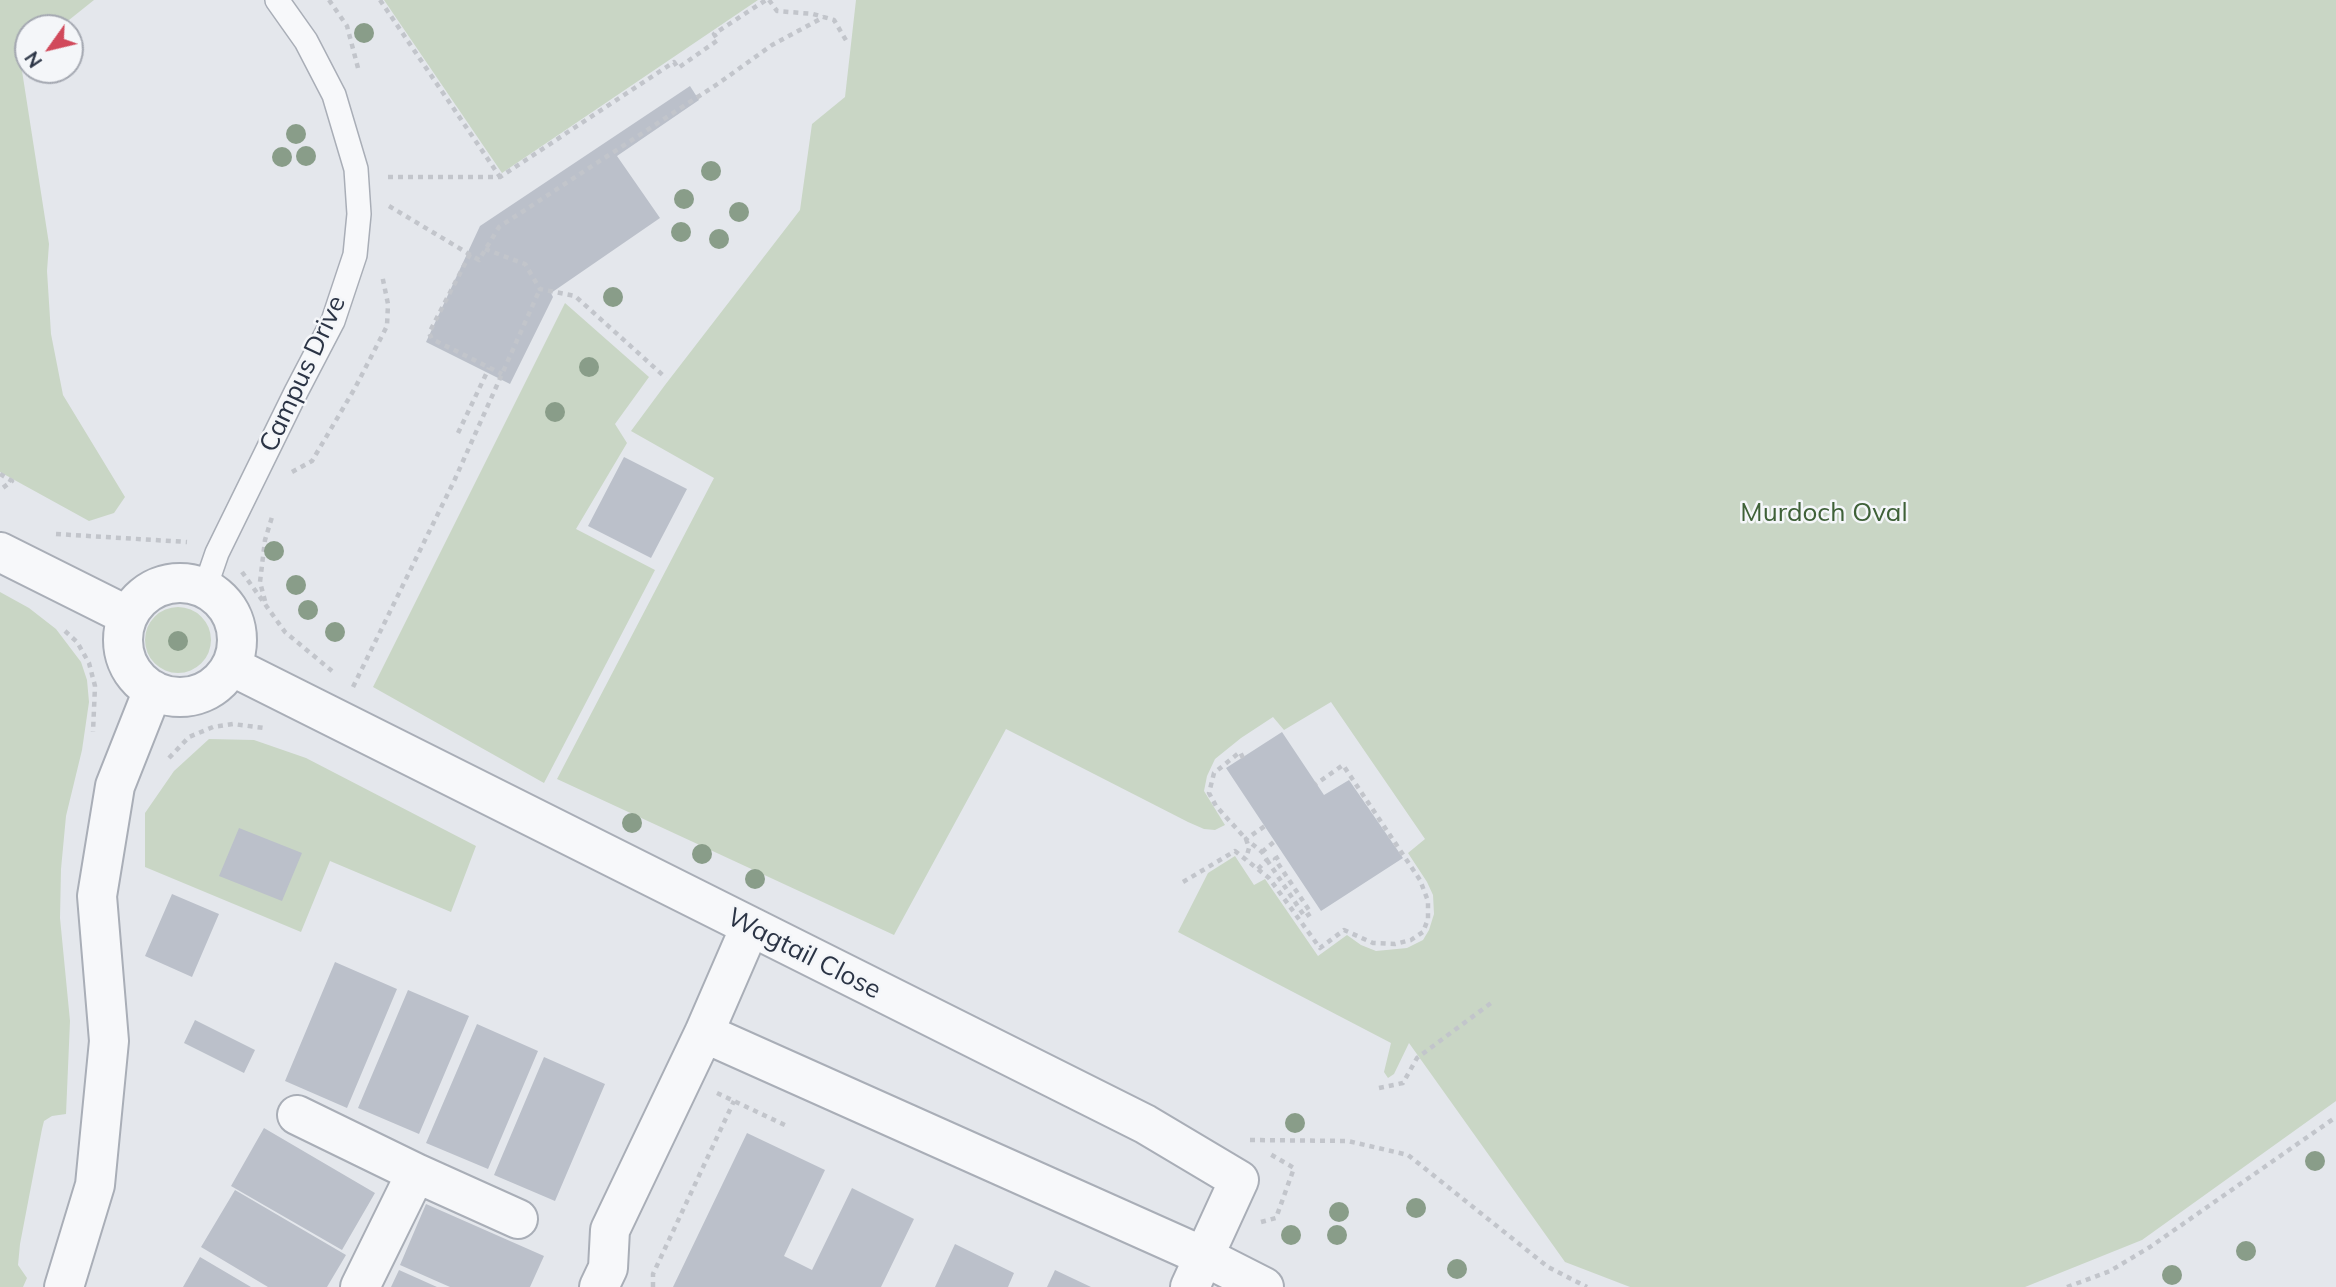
<!DOCTYPE html>
<html>
<head>
<meta charset="utf-8">
<style>
	body { margin:0 }
	#map { position:relative; width:2336px; height:1287px; overflow:hidden; background:#e4e7ec; font-family:Mulish,sans-serif }
	canvas { display:block }
	.north { position:absolute; left:14px; top:14px; width:70px; height:70px; box-sizing:border-box; background:#f4f6f9; border:2px solid #a4a8b1; border-radius:50%; rotate:236deg; font-size:19px; font-weight:700; line-height:28px; text-align:center; color:#2b3445 }
	.north::after { content:''; display:block; margin:auto; width:24px; height:32px; background:#d1495b; clip-path:polygon(50% 0,100% 100%,50% 72%,0 100%) }
</style>
</head>
<body>
<div id="map">
<canvas width="2336" height="1287"></canvas>
<div class="north">N</div>
</div>
<script>
const ctx = document.querySelector('canvas').getContext('2d');
ctx.lineJoin = 'round';
function fillPath(path, color) { ctx.fillStyle = color; ctx.fill(path, 'evenodd'); }
const shape = rows => new Path2D(rows.map(r => 'M' + r).join(''));
function stroke(path, color, width, dash) { ctx.strokeStyle = color; ctx.lineWidth = width; ctx.lineCap = dash ? 'butt' : 'round'; ctx.setLineDash(dash || []); ctx.stroke(path); }
function label(font, color, halo, rows, align = 'center') {
  ctx.font = font + ' Mulish,sans-serif'; ctx.lineWidth = 5; ctx.setLineDash([]); ctx.textBaseline = 'middle'; ctx.strokeStyle = halo; ctx.fillStyle = color; for (const [text, x, y, turn = 0] of rows) {
    ctx.save(); ctx.translate(x, y); ctx.rotate((+turn || 0) * Math.PI / 180); ctx.textAlign = isNaN(turn) ? turn : align; if (halo) ctx.strokeText(text, 0, 0); ctx.fillText(text, 0, 0); ctx.restore();
  }
}
fillPath(shape([
	[0,0,94,0,59,28,28,28,28,52,20,58,49,244,47,271,51,334,63,395,125,497,114,513,89,521,0,472],
	[384,0,758,0,502,173],
	[856,0,2336,0,2336,1101,2142,1240,2025,1287,1630,1287,1565,1262,1409,1043,1394,1074,1388,1078,1384,1072,1391,1043,1178,932,1208,873,1235,856,1254,885,1265,879,1318,956,1347,935,1361,945,1376,951,1407,948,1423,940,1429,930,1434,914,1433,895,1427,882,1408,853,1425,839,1331,702,1284,730,1273,717,1241,738,1215,759,1207,776,1204,791,1225,825,1215,830,1204,829,1188,822,1006,729,894,935,557,779,714,478,631,431,665,385,800,210,812,124,845,97],
	[565,303,649,377,615,424,627,443,576,529,655,570,544,783,373,687],
	[0,592,29,608,56,629,81,662,87,680,89,702,82,750,66,816,61,869,60,918,70,1021,66,1114,52,1116,44,1121,42,1129,20,1244,18,1265,27,1278,23,1287,0,1287],
	'145 640a33 33 0 1 1 66 0a33 33 0 1 1-66 0Z',
	[209,739,254,740,306,758,476,846,451,912,330,861,301,932,145,867,145,813,174,771]
]), '#c9d6c5');
fillPath(shape([
	[690,86,699,100,617,156,660,218,551,293,553,297,510,384,426,342,480,226],
	[624,457,687,489,651,558,588,526],
	[1282,732,1324,795,1349,780,1403,858,1321,911,1226,768],
	[239,828,302,853,282,901,219,876],
	[172,894,219,914,192,977,145,956],
	[335,962,397,989,347,1108,285,1081],
	[408,990,469,1016,419,1134,358,1108],
	[195,1020,255,1050,244,1073,184,1043],
	[477,1024,538,1051,488,1169,426,1143],
	[544,1057,605,1084,555,1201,494,1175],
	[264,1128,375,1193,342,1250,231,1186],
	[747,1133,825,1170,784,1256,812,1270,852,1188,914,1219,881,1287,673,1287],
	[235,1190,346,1255,327,1287,268,1287,201,1247],
	[426,1204,544,1256,530,1287,450,1287,400,1265],
	[955,1244,1014,1273,1008,1287,935,1287],
	[200,1257,251,1287,183,1287],
	[399,1270,437,1287,391,1287],
	[1055,1270,1091,1287,1047,1287]
]), '#bbc0ca');
const lane = shape([
	[205,588,217,553,296,392,333,321,355,255,359,214,356,169,334,95,306,41,277,0]
]);
const street = shape([
	[0,552,128,616],
	'123 640a57 57 0 1 1 114 0a57 57 0 1 1-114 0Z',
	[231,666,1145,1124,1239,1180,1190,1287],
	[704,1033,1205,1257,1264,1287],
	[297,1115,416,1173,360,1287],
	[416,1173,518,1219],
	[64,1287,95,1185,109,1041,97,896,115,786,153,690],
	[599,1287,608,1268,610,1230,704,1033,750,927]
]);
stroke(lane, '#a9aeb7', 26);
stroke(street, '#a9aeb7', 42);
stroke(shape([
	[329,0,347,26,358,68],
	[380,0,500,177],
	[769,0,777,11,813,14,834,20,847,42],
	[388,177,500,177,674,62,678,68,718,40,714,34,766,0],
	[389,206,479,260,499,227,719,83,772,45,824,17],
	[485,249,525,264,540,289,575,296,666,378],
	[470,254,429,333,432,339,502,374],
	[458,433,489,368],
	[292,472,312,461,355,388,387,326,388,304,382,275],
	[0,474,12,481,0,490],
	[56,534,187,542],
	[242,572,285,632,332,671],
	[265,601,260,582,265,540,272,517],
	[65,631,77,642,89,663,95,686,93,732],
	[353,687,455,479,540,289],
	[169,758,189,737,213,727,233,724,264,728],
	[1243,758,1240,752,1214,773,1209,793,1216,806,1246,839,1249,848,1246,859],
	[1262,852,1275,841],
	[1267,860,1305,917,1311,913,1275,859,1283,854],
	[1258,869,1267,860,1262,852,1246,839,1265,826],
	[1183,882,1235,851,1269,878,1320,948,1344,930,1373,943,1395,944,1411,940,1423,932,1428,919,1428,901,1420,880,1343,765,1316,784],
	[1379,1088,1403,1083,1417,1058,1491,1003],
	[717,1093,789,1127],
	[1250,1140,1348,1141,1408,1155,1548,1267,1587,1287],
	[1261,1222,1276,1218,1294,1168,1270,1154],
	[653,1287,653,1274,734,1101],
	[2067,1287,2110,1271,2150,1247,2336,1117]
]), '#c2c5cb', 4.5, [5, 5]);
stroke(lane, '#f7f8fa', 23);
stroke(street, '#f7f8fa', 38);
ctx.fillStyle = '#899d89';
for (const [x, y] of [
	[364,33],
	[296,134],
	[306,156],
	[282,157],
	[711,171],
	[684,199],
	[739,212],
	[681,232],
	[719,239],
	[613,297],
	[589,367],
	[555,412],
	[274,551],
	[296,585],
	[308,610],
	[335,632],
	[178,641],
	[632,823],
	[702,854],
	[755,879],
	[1295,1123],
	[2315,1161],
	[1416,1208],
	[1339,1212],
	[1291,1235],
	[1337,1235],
	[2246,1251],
	[1457,1269],
	[2172,1275]
]) { ctx.beginPath(); ctx.arc(x, y, 10, 0, 2 * Math.PI); ctx.fill(); }
label('26px', '#2b3445', '#f4f6f9', [
	["Campus Drive",303,374,-65],
	["Wagtail Close",804,954,27]
]);
label('26px', '#3f6138', '#f4f6f9', [
	["Murdoch Oval",1824,513]
]);
</script>
</body>
</html>
